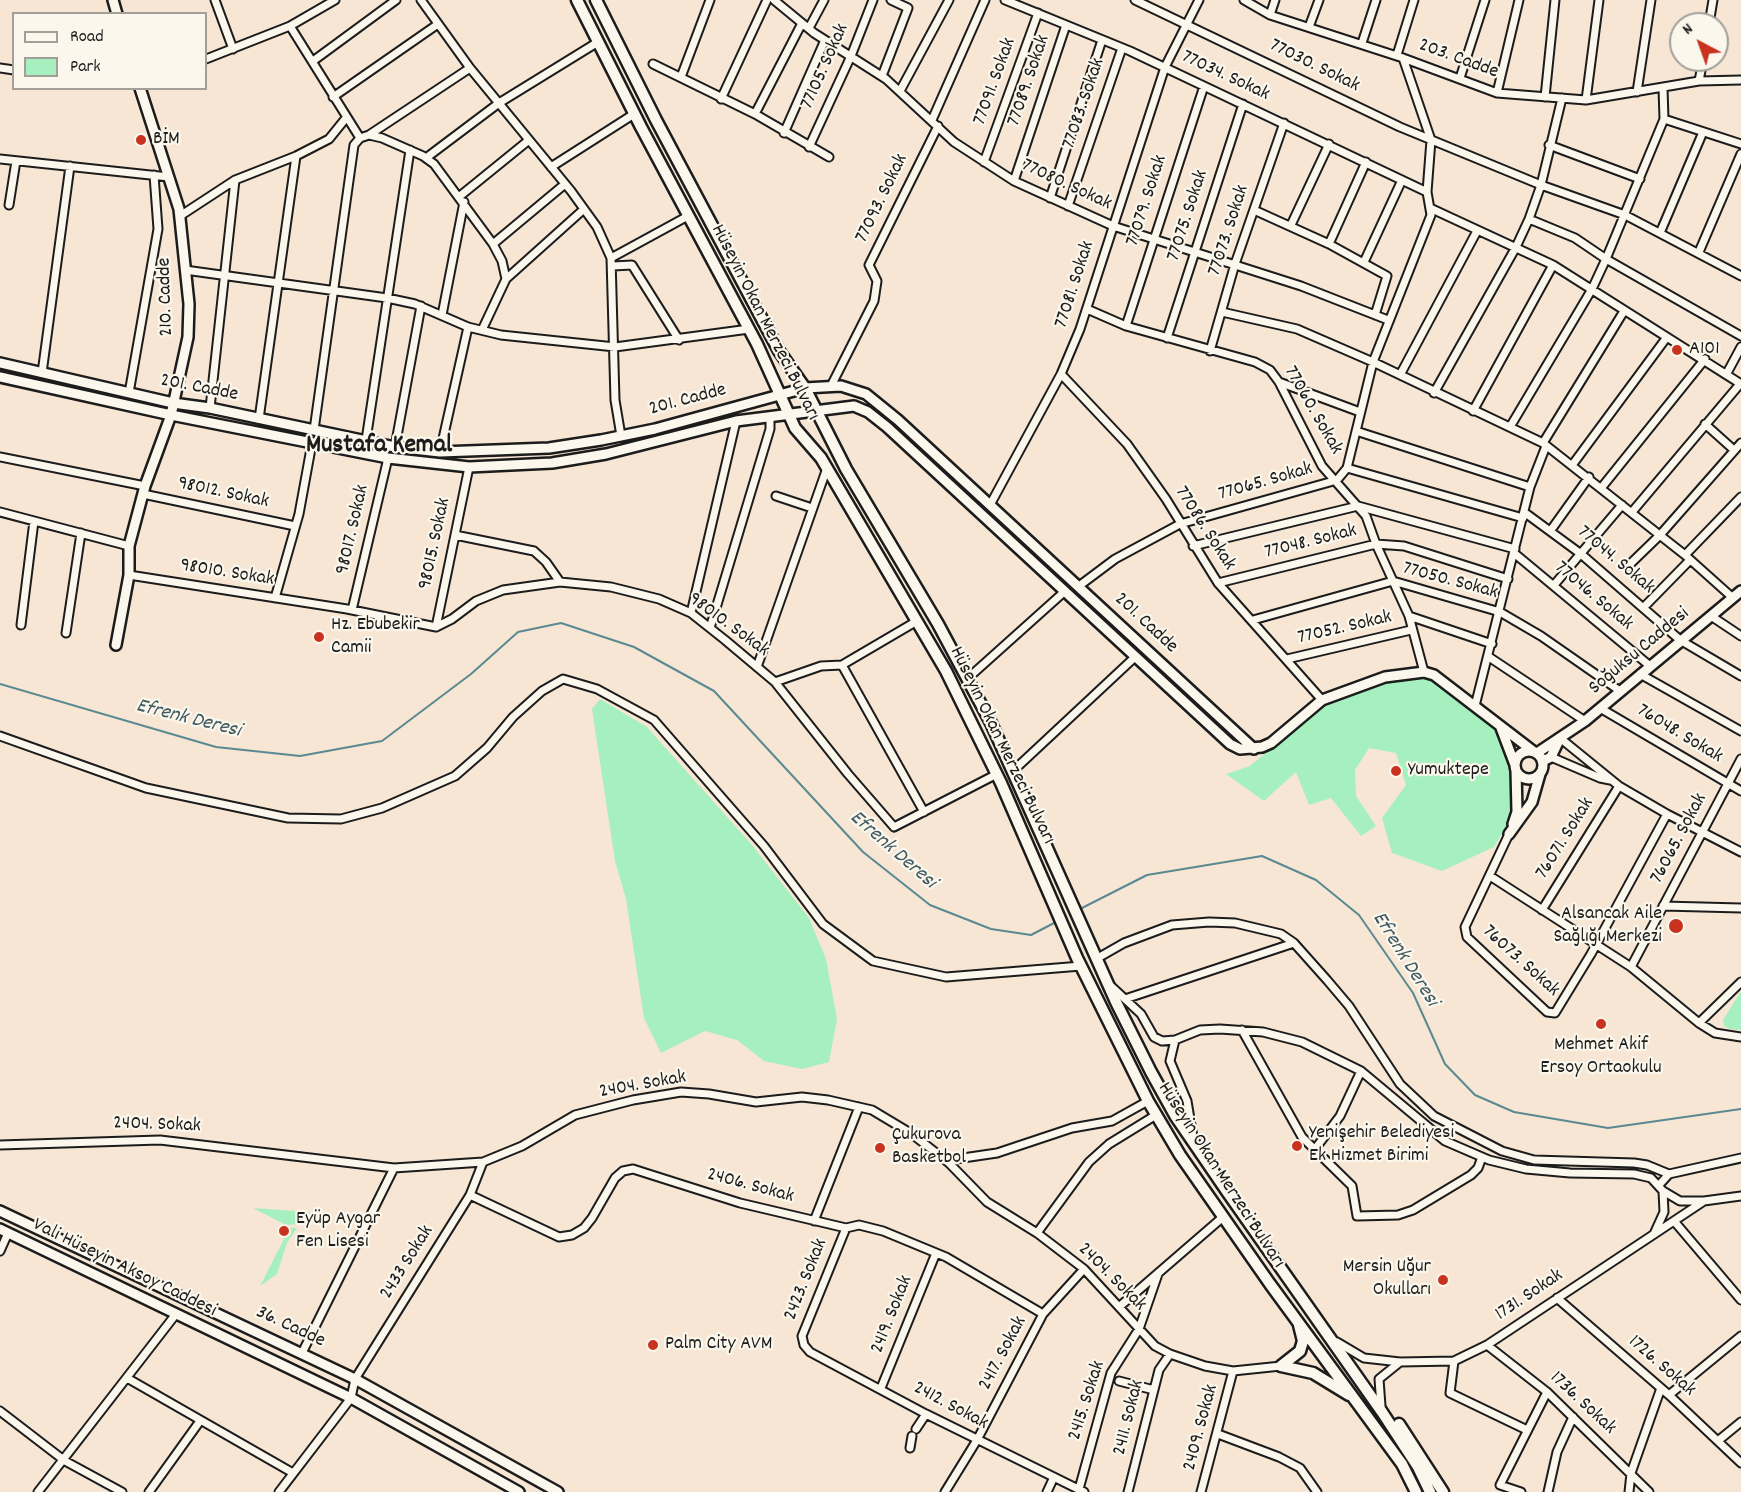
<!DOCTYPE html>
<html>
<head>
<meta charset="utf-8">
<style>
	body { margin:0 }
	#map { position:relative; width:1741px; height:1492px; overflow:hidden; background:#f6e6d3; font-family:Dekko,sans-serif }
	canvas { display:block }
	.legend { position:absolute; left:12px; top:12px; width:195px; height:78px; box-sizing:border-box; background:#fbf7ec; border:2px solid #a29f99; margin:0; padding:8px 10px; list-style:none; font-size:18px; color:#1c1c1c }
	.legend li { display:flex; align-items:center; gap:12px; height:30px }
	.legend b { width:30px; border:2px solid #a29f99 }
	.north { position:absolute; left:1669px; top:12px; width:60px; height:60px; box-sizing:border-box; background:#fbf7ec; border:2px solid #a29f99; border-radius:50%; rotate:319deg; font-size:16px; font-weight:700; line-height:24px; text-align:center; color:#1c1c1c }
	.north::after { content:''; display:block; margin:auto; width:21px; height:27px; background:#c8321e; clip-path:polygon(50% 0,100% 100%,50% 72%,0 100%) }
</style>
</head>
<body>
<div id="map">
<canvas width="1741" height="1492"></canvas>
<ul class="legend">
<li><b style="height:8px;background:#fbf7ec"></b>Road</li>
<li><b style="height:16px;background:#a6f0bf"></b>Park</li>
</ul>
<div class="north">N</div>
</div>
<script>
const ctx = document.querySelector('canvas').getContext('2d');
ctx.lineJoin = 'round';
function fillPath(path, color) { ctx.fillStyle = color; ctx.fill(path, 'evenodd'); }
const shape = rows => new Path2D(rows.map(r => 'M' + r).join(''));
function stroke(path, color, width, dash) { ctx.strokeStyle = color; ctx.lineWidth = width; ctx.lineCap = dash ? 'butt' : 'round'; ctx.setLineDash(dash || []); ctx.stroke(path); }
function label(font, color, halo, rows, align = 'center') {
  ctx.font = font + ' Dekko,sans-serif'; ctx.lineWidth = 4.5; ctx.setLineDash([]); ctx.textBaseline = 'middle'; ctx.strokeStyle = halo; ctx.fillStyle = color; for (const [text, x, y, turn = 0] of rows) {
    ctx.save(); ctx.translate(x, y); ctx.rotate((+turn || 0) * Math.PI / 180); ctx.textAlign = isNaN(turn) ? turn : align; if (halo) ctx.strokeText(text, 0, 0); ctx.fillText(text, 0, 0); ctx.restore();
  }
}
fillPath(shape([
	[1421,676,1435,681,1493,725,1500,735,1514,774,1512,816,1494,847,1442,871,1392,853,1382,818,1406,785,1396,753,1369,748,1355,770,1356,796,1376,826,1361,836,1331,798,1309,805,1296,772,1264,801,1226,774,1250,766,1320,707,1387,679],
	[600,699,647,727,752,845,809,918,826,959,837,1019,829,1062,802,1069,764,1061,737,1040,705,1031,661,1053,644,1018,626,899,615,861,592,709],
	[1741,991,1741,1030,1730,1029,1724,1026,1723,1020],
	[253,1208,309,1212,312,1215,300,1224,286,1225],
	[280,1227,297,1228,287,1243,277,1274,260,1286,284,1239,277,1232]
]), '#a6f0bf');
stroke(shape([
	[0,684,216,747,300,756,382,741,471,674,518,632,561,623,634,647,714,691,863,852,930,905,991,929,1031,935,1056,922],
	[1080,909,1147,875,1262,856,1316,880,1359,915,1413,993,1445,1064,1475,1095,1514,1112,1608,1128,1741,1109]
]), '#5a8992', 2);
const street = shape([
	[215,0,233,49],
	[421,0,470,68,571,191,597,227,611,258,615,400,621,436],
	[774,0,814,33,886,79,954,142,1014,181,1113,226,1301,286,1388,320],
	[1005,0,1130,51,1427,192],
	[1135,0,1400,127,1541,185,1625,215,1741,276],
	[1244,0,1270,15,1403,58,1497,93,1586,100,1699,81,1741,80],
	[1270,15,1275,0],
	[1709,24,1713,0],
	[290,26,360,138],
	[1309,27,1319,0],
	[809,28,824,0],
	[1362,43,1376,0],
	[1397,55,1414,0],
	[206,59,290,26,335,0],
	[313,61,396,0],
	[653,64,755,114,829,157],
	[0,68,14,70],
	[882,76,908,8,891,0],
	[681,77,710,0],
	[1460,78,1485,0],
	[1699,81,1703,60],
	[900,91,949,0],
	[1637,92,1651,0],
	[1497,93,1519,0],
	[333,97,438,24],
	[1545,97,1555,0],
	[721,99,767,0],
	[1586,100,1599,0],
	[755,114,802,23],
	[1664,119,1741,144],
	[932,120,985,0],
	[784,133,825,40],
	[369,135,382,138,423,156,434,164,493,244,502,261,506,279],
	[1549,145,1640,179],
	[809,147,851,56,873,0],
	[426,158,499,103,598,42],
	[0,159,169,177],
	[984,162,1038,13],
	[551,167,634,114],
	[1014,181,1066,25],
	[460,196,529,140],
	[1050,198,1102,40],
	[9,205,16,161],
	[1068,206,1122,48],
	[1430,208,1553,265,1741,384],
	[1254,210,1329,244,1387,276,1375,315],
	[180,216,235,180,296,156,329,139,346,118],
	[1529,219,1575,238,1606,259,1741,336],
	[1291,225,1329,144],
	[1660,233,1703,132],
	[493,244,565,184],
	[1329,244,1366,162],
	[1699,252,1741,154],
	[611,258,688,216],
	[1364,262,1402,180],
	[613,266,632,265,679,340],
	[185,270,387,298,415,304,468,327,501,335,615,347,749,329],
	[1087,309,1126,326,1255,362,1270,370,1279,382,1322,466,1366,516,1376,544,1409,616,1424,672],
	[1222,312,1297,329,1373,362,1543,443,1685,555,1733,598],
	[442,315,464,202],
	[1126,326,1204,86],
	[482,330,506,279,584,209],
	[1167,338,1243,104],
	[1210,351,1235,264,1284,123],
	[42,373,70,166],
	[1727,373,1741,347],
	[1061,374,1127,444,1166,499,1218,583,1322,700],
	[1400,375,1477,231],
	[1279,382,1360,412],
	[831,386,874,301,877,281,869,265,938,126],
	[129,393,158,229,154,175],
	[1434,393,1516,247,1529,219,1541,185,1562,98],
	[210,408,235,180],
	[1473,411,1553,265],
	[259,419,296,156],
	[1705,424,1734,450],
	[1510,427,1592,289,1606,259,1664,119,1663,88],
	[314,430,354,145,360,138,369,135,470,68],
	[1356,431,1530,487],
	[366,440,410,150],
	[1543,443,1624,311],
	[395,447,421,306],
	[440,452,468,327],
	[0,457,145,486],
	[1573,464,1667,337],
	[1347,468,1523,518],
	[1602,487,1705,359],
	[143,494,295,526],
	[776,496,812,508],
	[990,505,1061,374,1080,329,1165,67,1199,0],
	[0,512,129,546],
	[1524,512,1581,554,1680,640,1741,676],
	[1632,512,1740,384],
	[1551,530,1589,477],
	[455,535,534,551,546,562,560,582],
	[1193,546,1358,506,1515,549],
	[1514,553,1650,666],
	[1685,555,1741,497],
	[1627,567,1660,535,1741,443],
	[129,575,347,609,436,627,452,619,476,601,503,590,560,582,611,587,659,599,691,613,725,640,775,682,848,774,894,827,997,774],
	[1218,583,1376,544,1404,546,1508,579],
	[1554,585,1622,505],
	[1079,586,1115,559,1180,524,1337,480,1347,468,1373,362,1431,215,1427,192,1431,140,1403,58],
	[275,598,299,514,312,443],
	[1644,607,1690,560],
	[352,610,388,458],
	[691,613,736,421],
	[1409,616,1492,644],
	[1711,616,1741,636],
	[1253,620,1393,581,1500,612,1541,636,1620,691],
	[21,625,34,521],
	[436,627,469,467],
	[710,628,770,429,770,418],
	[66,633,81,533],
	[1489,657,1585,721],
	[1287,659,1411,630],
	[842,665,924,812],
	[757,667,827,468],
	[1640,674,1741,731],
	[967,679,1064,592],
	[775,682,821,666,842,665,917,621],
	[1475,706,1530,487,1546,446],
	[1600,708,1741,791],
	[0,736,146,788,288,818,341,819,382,808,455,776,487,748,513,717,542,691,563,679,597,689,654,720,764,846,823,924,873,961,946,977,1081,966],
	[1560,738,1619,786,1667,814,1741,852],
	[1551,757,1600,778,1610,780],
	[1014,770,1135,657],
	[1509,834,1465,927,1467,937,1547,1012,1555,1013,1591,954,1667,814],
	[1490,876,1631,967,1699,1023,1715,1033,1741,1037],
	[1663,906,1741,908],
	[1542,910,1619,786],
	[1096,959,1124,943,1172,925,1209,922,1235,923,1281,934,1294,943,1327,980,1349,1006,1400,1084,1434,1116,1502,1151,1534,1160,1634,1163,1647,1165,1669,1174],
	[1631,967,1741,759],
	[1112,987,1141,1014,1154,1037,1162,1041,1175,1040,1200,1030,1220,1029,1263,1032,1302,1042,1361,1071,1445,1141,1489,1160,1526,1169,1570,1173,1634,1174,1651,1178,1663,1191,1680,1201,1704,1201],
	[1125,999,1294,943],
	[1699,1023,1741,982],
	[1242,1030,1302,1137,1352,1186,1357,1216,1398,1215,1413,1210,1471,1175,1478,1168,1482,1157],
	[1175,1040,1170,1061,1187,1101,1193,1137],
	[0,1145,160,1140,394,1168,483,1162,522,1146,575,1115,633,1100,681,1092,709,1094,756,1102,802,1097,828,1100,872,1110,912,1134,949,1163,987,1202,1037,1233,1084,1269,1155,1346,1170,1354,1205,1366,1233,1371,1281,1366],
	[1315,1149,1340,1116,1361,1071],
	[949,1163,956,1159,997,1153,1072,1128,1112,1121,1148,1101],
	[1659,1185,1669,1174,1741,1158],
	[470,1195,559,1237,572,1235,584,1228,592,1218,615,1178,623,1171,633,1169,740,1203,846,1228,859,1225,883,1231,946,1257,1043,1314],
	[814,1221,859,1107],
	[1674,1221,1741,1300],
	[846,1228,802,1336,804,1345,810,1352,926,1414,1084,1492],
	[1037,1233,1089,1162,1109,1144,1156,1115],
	[1654,1234,1664,1212,1663,1191],
	[0,1251,8,1233],
	[1557,1298,1669,1395,1741,1463],
	[1119,1307,1223,1217],
	[1337,1342,1364,1358,1400,1362,1454,1361,1487,1345,1704,1201,1741,1196],
	[1487,1345,1547,1392,1649,1492],
	[302,1353,394,1168],
	[1454,1361,1450,1393,1527,1430],
	[127,1378,293,1473],
	[1119,1381,1154,1390],
	[881,1388,936,1253],
	[1669,1395,1741,1336],
	[1381,1406,1379,1379,1400,1362],
	[0,1411,65,1461,122,1492],
	[916,1429,926,1414],
	[1218,1434,1279,1457,1300,1468,1317,1492],
	[1719,1440,1741,1422],
	[910,1448,912,1436],
	[1079,1489,1111,1373,1139,1329,1158,1274],
	[38,1492,176,1314],
	[149,1492,200,1421],
	[279,1492,351,1398,355,1379,470,1195,483,1162],
	[945,1492,977,1440,1043,1314,1084,1269],
	[1047,1492,1054,1477],
	[1128,1492,1159,1370,1170,1354],
	[1201,1492,1233,1371],
	[1521,1492,1500,1485,1547,1392],
	[1548,1492,1557,1452,1573,1417],
	[1629,1492,1631,1473,1661,1388]
]);
const secondary = shape([
	[113,0,117,14],
	[0,363,173,403,210,408,395,447,440,452,549,448,601,440,655,429,805,388,841,386,866,394,898,420,1254,749],
	[0,377,171,415,388,458,469,467,552,463,606,454,736,421,854,406,868,412,887,427,1230,744,1240,749,1262,747,1271,743,1322,700,1385,677,1424,672,1434,675,1533,751],
	[116,645,129,575,129,546,145,486,171,415,188,337,189,304,179,209,140,88],
	[1501,728,1515,765],
	'1515 765a14 14 0 1 1 28 0a14 14 0 1 1-28 0Z',
	[1537,753,1585,721,1741,591],
	[1543,761,1551,757,1559,740],
	[1513,824,1517,812,1516,770],
	[1509,834,1532,802,1540,774],
	[0,1211,355,1379,558,1492],
	[0,1229,351,1398,519,1492]
]);
const primary = shape([
	[577,0,641,127,757,344,795,428,821,458,946,671,1001,783,1077,958,1148,1101,1180,1155,1270,1284,1402,1464,1416,1492],
	[596,0,656,120,779,351,805,388,846,469,938,624,991,723,1116,1002,1151,1072,1176,1117,1228,1193,1382,1412,1418,1467,1430,1492],
	[1281,1366,1313,1373,1349,1395],
	[1281,1366,1300,1351,1303,1341,1299,1325],
	[1399,1424,1443,1492]
]);
stroke(street, '#1c1c1c', 11);
stroke(secondary, '#1c1c1c', 14);
stroke(primary, '#1c1c1c', 15);
stroke(street, '#fbf7ec', 7);
stroke(secondary, '#fbf7ec', 9);
stroke(primary, '#fbf7ec', 10);
for (const [x, y, r, color] of [
	[141,140,6,"#c8321e"],
	[1677,350,6,"#c8321e"],
	[319,637,6,"#c8321e"],
	[1396,771,6,"#c8321e"],
	[1676,926,8,"#c8321e"],
	[1601,1024,6,"#c8321e"],
	[1297,1146,6,"#c8321e"],
	[880,1148,6,"#c8321e"],
	[284,1231,6,"#c8321e"],
	[1443,1280,6,"#c8321e"],
	[653,1345,6,"#c8321e"]
]) { const dot = new Path2D(); dot.arc(x, y, r, 0, 2 * Math.PI); ctx.fillStyle = color; ctx.fill(dot); stroke(dot, '#fbf7ec', 2); }
label('20px', '#1c1c1c', '#fbf7ec', [
	["203. Cadde",1458,60,20],
	["77105. Sokak",826,67,-66],
	["77030. Sokak",1314,67,26],
	["77034. Sokak",1225,77,25],
	["77089. Sokak",1030,81,-71],
	["77091. Sokak",996,82,-70],
	["77083. Sokak",1085,104,-71],
	["77080. Sokak",1066,186,25],
	["77093. Sokak",883,199,-64],
	["77079. Sokak",1148,201,-72],
	["77075. Sokak",1189,216,-72],
	["77073. Sokak",1230,231,-72],
	["77081. Sokak",1076,285,-72],
	["210. Cadde",167,297,-92],
	["Hüseyin Okan Merzeci Bulvarı",764,323,63],
	["201. Cadde",199,389,11],
	["201. Cadde",688,401,-15],
	["77060. Sokak",1312,411,60],
	["77065. Sokak",1266,483,-16],
	["98012. Sokak",223,494,12],
	["77086. Sokak",1204,529,57],
	["98017. Sokak",354,530,-77],
	["77048. Sokak",1311,543,-14],
	["98015. Sokak",436,544,-78],
	["77044. Sokak",1615,561,40],
	["98010. Sokak",227,574,9],
	["77050. Sokak",1450,582,15],
	["77046. Sokak",1593,597,40],
	["201. Cadde",1145,624,43],
	["98010. Sokak",728,626,36],
	["77052. Sokak",1345,629,-13],
	["Soğuksu Caddesi",1640,652,-40],
	["76048. Sokak",1679,735,31],
	["Hüseyin Okan Merzeci Bulvarı",1001,746,64],
	["76071. Sokak",1566,839,-58],
	["76065. Sokak",1680,839,-62],
	["76073. Sokak",1520,962,42],
	["2404. Sokak",643,1086,-10],
	["2404. Sokak",157,1126,2],
	["Hüseyin Okan Merzeci Bulvarı",1220,1176,57],
	["2406. Sokak",750,1187,15],
	["2433 Sokak",408,1263,-58],
	["Vali Hüseyin Aksoy Caddesi",124,1269,26],
	["2404. Sokak",1111,1278,45],
	["2423. Sokak",807,1280,-68],
	["1731. Sokak",1530,1296,-34],
	["2419. Sokak",893,1315,-68],
	["36. Cadde",290,1328,25],
	["2417. Sokak",1004,1354,-62],
	["1726. Sokak",1661,1367,41],
	["2415. Sokak",1088,1401,-72],
	["1736. Sokak",1582,1404,43],
	["2412. Sokak",950,1407,28],
	["2411. Sokak",1130,1418,-76],
	["2409. Sokak",1202,1428,-75]
]);
label('20px', '#1c1c1c', '#fbf7ec', [
	["BİM",153,140],
	["A101",1689,350],
	["Hz. Ebubekir",331,626],
	["Camii",331,649],
	["Yumuktepe",1408,771],
	["Alsancak Aile",1662,915,"right"],
	["Sağlığı Merkezi",1662,938,"right"],
	["Mehmet Akif",1601,1046,"center"],
	["Ersoy Ortaokulu",1601,1069,"center"],
	["Yenişehir Belediyesi",1309,1134],
	["Ek Hizmet Birimi",1309,1157],
	["Çukurova",892,1136],
	["Basketbol",892,1159],
	["Eyüp Aygar",296,1220],
	["Fen Lisesi",296,1243],
	["Mersin Uğur",1431,1268,"right"],
	["Okulları",1431,1291,"right"],
	["Palm City AVM",665,1345]
], 'left');
label('italic 21px', '#405b61', '#fbf7ec', [
	["Efrenk Deresi",188,720,14],
	["Efrenk Deresi",892,851,41],
	["Efrenk Deresi",1404,960,58]
]);
label('bold 26px', '#1c1c1c', '#fbf7ec', [
	["Mustafa Kemal",379,447]
]);
</script>
</body>
</html>
